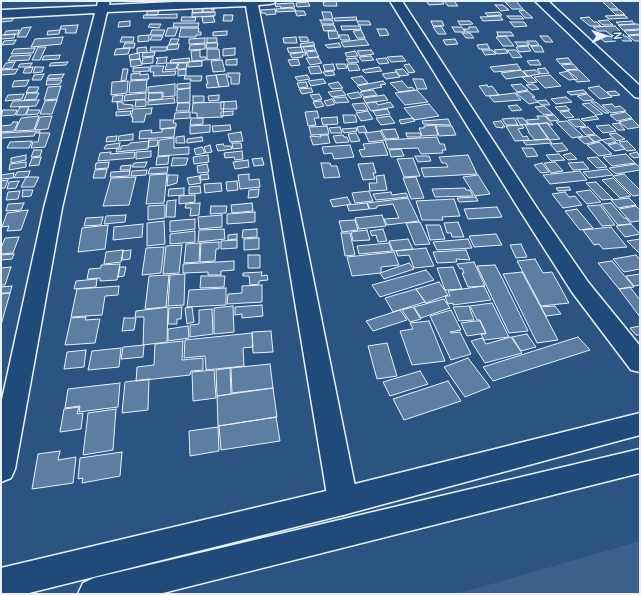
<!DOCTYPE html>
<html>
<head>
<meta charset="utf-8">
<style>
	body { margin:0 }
	#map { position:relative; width:641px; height:595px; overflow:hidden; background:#2b5482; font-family:Pangolin,sans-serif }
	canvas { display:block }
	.frame { position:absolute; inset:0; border:2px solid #e8f1f8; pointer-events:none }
	.north { position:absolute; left:585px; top:16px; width:40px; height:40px; -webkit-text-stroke:3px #1f4a7a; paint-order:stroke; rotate:88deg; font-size:11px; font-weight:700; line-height:16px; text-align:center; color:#e8f1f8 }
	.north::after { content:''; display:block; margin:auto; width:14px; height:18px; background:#e8f1f8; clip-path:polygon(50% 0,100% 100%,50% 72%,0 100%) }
</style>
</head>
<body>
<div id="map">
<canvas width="641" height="595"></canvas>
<div class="frame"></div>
<div class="north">N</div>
</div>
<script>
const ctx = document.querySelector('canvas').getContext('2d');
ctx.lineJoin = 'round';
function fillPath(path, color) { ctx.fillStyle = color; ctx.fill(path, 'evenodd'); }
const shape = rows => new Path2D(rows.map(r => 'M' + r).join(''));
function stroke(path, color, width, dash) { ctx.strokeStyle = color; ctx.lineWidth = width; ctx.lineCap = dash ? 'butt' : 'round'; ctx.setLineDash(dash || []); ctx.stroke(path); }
fillPath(shape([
	[640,541,640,594,457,594]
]), '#3a608b');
const building = shape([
	[336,1,337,6,324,6,323,2,336,1],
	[426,1,442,1,444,4,429,5,426,1],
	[444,1,454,1,458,6,448,6,444,1],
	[516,1,523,9,512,9,505,2,516,1],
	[602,1,610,1,618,9,610,9,602,1],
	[308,2,310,6,297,7,296,3,308,2],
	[293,3,295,7,281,8,280,6,276,7,275,4,293,3],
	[495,5,503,5,509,10,501,11,495,5],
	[215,7,215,9,211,9,214,10,213,12,203,12,203,8,215,7],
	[193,8,203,8,202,12,192,13,193,8],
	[290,8,295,9,296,11,277,12,276,9,290,8],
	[275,9,276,14,266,15,265,13,261,13,261,10,275,9],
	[524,10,533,18,525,18,519,11,524,10],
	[611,10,620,10,625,15,616,15,611,10],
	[148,11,159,11,157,15,146,15,148,11],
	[295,11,304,11,306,15,297,16,295,11],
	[215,12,215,16,192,17,192,13,215,12],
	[322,12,331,12,333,19,324,19,322,12],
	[499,12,502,15,488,16,485,13,499,12],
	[177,14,177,18,143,18,144,15,177,14],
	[224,15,233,15,232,21,223,21,224,15],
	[624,15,628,18,609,19,605,16,624,15],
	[213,16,215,22,203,23,202,17,213,16],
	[500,16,503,20,483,21,480,17,500,16],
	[507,16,521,16,524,19,510,19,507,16],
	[182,17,196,17,195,21,181,21,182,17],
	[356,17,357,20,335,21,334,18,356,17],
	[589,17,594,22,597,22,601,26,590,26,580,18,589,17],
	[1,18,14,18,12,21,1,22,1,18],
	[320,20,332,20,334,24,322,24,320,20],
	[608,20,613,25,603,25,598,21,608,20],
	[130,21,130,26,118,27,119,22,130,21],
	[357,21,369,21,371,25,359,25,357,21],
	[431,21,442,21,444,26,433,26,431,21],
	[458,21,470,21,473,24,460,25,458,21],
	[632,21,635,24,619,25,616,22,632,21],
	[510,22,524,22,527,26,514,27,510,22],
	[174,23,199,23,198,27,173,27,174,23],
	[150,24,161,24,159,28,148,27,150,24],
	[637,24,640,26,640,29,623,30,618,25,637,24],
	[78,25,76,33,65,33,66,29,60,29,61,26,78,25],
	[322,25,334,25,336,30,324,31,322,25],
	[341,26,360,26,361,29,342,30,341,26],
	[441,26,446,34,438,34,433,27,441,26],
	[615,26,624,35,611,35,606,31,598,31,593,27,615,26],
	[31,27,26,37,17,37,22,28,31,27],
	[452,27,462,27,465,32,455,32,452,27],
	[469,27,476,27,479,32,467,32,464,29,469,29,469,27],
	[168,28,178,28,175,36,165,36,168,28],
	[181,28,199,28,198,32,201,32,201,35,196,35,196,37,179,37,181,28],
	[377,29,386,29,389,35,380,36,377,29],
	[19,30,18,34,4,35,6,31,19,30],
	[60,30,59,34,47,35,48,31,60,30],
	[152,30,165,30,163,35,150,35,152,30],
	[361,30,365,38,357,38,353,31,361,30],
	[640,30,640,34,628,35,624,31,640,30],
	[227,31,227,35,213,36,213,32,227,31],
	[328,31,337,31,339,38,329,39,328,31],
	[497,32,511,32,514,36,498,36,497,32],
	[462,33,470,33,474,38,466,38,462,33],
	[15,34,14,38,1,39,1,35,15,34],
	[149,35,149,41,138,42,138,36,149,35],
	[339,35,348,35,350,40,341,40,339,35],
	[638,35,640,37,640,41,635,41,628,36,638,35],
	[152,36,163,36,161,40,150,40,152,36],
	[506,36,514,46,503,46,496,37,506,36],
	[540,36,548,36,553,42,545,42,540,36],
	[610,36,616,41,605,42,599,37,610,36],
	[612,36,626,36,632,41,623,41,621,39,615,40,612,36],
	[63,37,61,44,31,47,35,39,63,37],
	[122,37,134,37,133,42,120,42,122,37],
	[296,37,297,43,284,43,283,38,296,37],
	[299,37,307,37,309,41,301,42,299,37],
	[205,38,205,43,189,44,189,39,205,38],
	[207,38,217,38,217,42,207,43,207,38],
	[171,39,179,39,177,44,169,44,171,39],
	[365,39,369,45,344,47,341,42,365,39],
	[455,39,458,44,446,45,443,40,455,39],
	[16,40,14,44,2,45,4,41,16,40],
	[527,41,536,41,539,45,531,46,527,41],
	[313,42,315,45,301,47,300,44,313,42],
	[515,42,526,42,529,45,518,46,515,42],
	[125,43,135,43,134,48,123,48,125,43],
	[207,43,218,43,217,48,206,48,207,43],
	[339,43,341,47,328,48,325,45,339,43],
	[179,44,178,49,167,50,168,45,179,44],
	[205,44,205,49,189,50,190,45,205,44],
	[487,44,490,49,479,49,477,45,487,44],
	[314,46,316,50,305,51,303,47,314,46],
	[528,46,531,51,519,52,516,47,528,46],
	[531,46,541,46,544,52,535,52,531,46],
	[38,47,46,47,40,60,32,60,38,47],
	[146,47,147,52,137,53,137,48,146,47],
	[151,47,167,47,166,51,150,51,151,47],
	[301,47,303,52,289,53,287,48,301,47],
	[35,48,33,53,11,54,14,49,35,48],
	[130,48,128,54,114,55,116,49,130,48],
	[235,48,235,55,223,56,223,49,235,48],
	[207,49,219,49,220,59,207,60,207,49],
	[505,49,508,53,497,54,494,50,505,49],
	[200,50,200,57,206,57,206,60,192,61,191,51,200,50],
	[371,50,374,54,360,56,357,51,371,50],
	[482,50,492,50,496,54,485,55,482,50],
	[507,50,516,50,522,57,513,58,507,50],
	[316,51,319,57,309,58,306,52,316,51],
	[355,51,358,56,347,57,345,53,355,51],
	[155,52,154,56,142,57,143,53,155,52],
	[305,52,306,55,302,55,303,57,292,58,290,54,305,52],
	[139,53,140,59,130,60,129,55,139,53],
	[31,55,29,60,8,61,11,56,31,55],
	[60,55,59,59,42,60,44,56,60,55],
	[371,56,374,60,362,61,359,57,371,56],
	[402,56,406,61,391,62,387,57,402,56],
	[153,57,153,63,142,64,143,58,153,57],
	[167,57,166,63,156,64,158,59,156,58,167,57],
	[318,57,322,63,310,65,306,58,318,57],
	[189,58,190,62,170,63,171,60,189,58],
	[356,58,359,62,349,63,346,59,356,58],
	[386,58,389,63,379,64,376,59,386,58],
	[568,58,572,63,560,64,556,59,568,58],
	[140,59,142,65,131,67,130,60,140,59],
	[237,59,237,65,226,65,226,60,237,59],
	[298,59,300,65,291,66,288,60,298,59],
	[222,60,225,71,213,72,211,61,222,60],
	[538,60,541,65,530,65,527,61,538,60],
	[202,61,202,66,188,67,188,62,202,61],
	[15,62,12,68,2,69,6,63,15,62],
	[68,62,66,65,49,66,51,63,68,62],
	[32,63,30,67,18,67,20,64,32,63],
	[167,63,178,63,176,69,165,70,167,63],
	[179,63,187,63,186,69,177,69,179,63],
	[333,64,335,70,325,71,323,65,333,64],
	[336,64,345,64,347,68,338,69,336,64],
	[347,64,357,64,360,70,349,71,347,64],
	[409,64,415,72,409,73,404,65,409,64],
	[517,64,521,70,494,72,490,67,517,64],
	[573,64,578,69,566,70,561,65,573,64],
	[151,66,164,66,162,72,176,71,175,75,153,76,154,72,150,72,151,66],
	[319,66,322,73,311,74,308,67,319,66],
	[33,67,31,73,23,73,25,68,33,67],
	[35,67,44,67,42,72,33,73,35,67],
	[149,67,149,71,133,72,133,68,149,67],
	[379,67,382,71,365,73,362,70,379,67],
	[545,68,549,73,541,74,537,69,545,68],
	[18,69,15,74,1,75,1,70,18,69],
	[123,69,128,69,126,80,121,81,123,69],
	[186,69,186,75,178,76,178,70,186,69],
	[403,69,409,75,400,76,395,70,403,69],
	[521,70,527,76,506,79,501,73,521,70],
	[535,70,540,74,528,76,523,71,535,70],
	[567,70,579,70,590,81,577,82,567,70],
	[333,71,335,75,326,76,323,72,333,71],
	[568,71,578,79,569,80,559,73,568,71],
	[396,72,400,77,386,79,382,74,396,72],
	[140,73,140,75,148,74,149,79,131,80,131,74,140,73],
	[228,73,240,73,239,84,231,84,231,77,228,77,228,73],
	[44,74,41,80,32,80,34,75,44,74],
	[64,74,62,78,47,79,49,75,64,74],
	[226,74,229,86,219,87,216,75,226,74],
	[216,75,219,87,207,88,206,84,208,84,206,76,216,75],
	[307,75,310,79,298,81,295,77,307,75],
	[550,75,561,86,545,88,534,77,550,75],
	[185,76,202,76,201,81,190,81,191,79,184,79,185,76],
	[362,76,368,83,358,85,351,78,362,76],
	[531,76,537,82,528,83,522,77,531,76],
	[323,79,326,83,311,86,308,81,323,79],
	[413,79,423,79,427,89,417,89,413,79],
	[29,80,26,86,12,87,14,81,29,80],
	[47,80,62,80,60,84,46,85,47,80],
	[147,80,146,92,129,93,130,81,147,80],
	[128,81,127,93,111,95,112,82,128,81],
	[383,81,386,84,380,85,382,87,362,91,357,86,383,81],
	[402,81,408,88,412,87,415,90,399,92,390,83,402,81],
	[306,82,308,87,299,88,297,83,306,82],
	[338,82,343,88,332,89,328,84,338,82],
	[190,83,190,88,177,89,177,84,190,83],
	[175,84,175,96,163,97,163,92,148,93,148,87,175,84],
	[521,84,528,90,517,92,511,85,521,84],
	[533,84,539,89,532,90,526,85,533,84],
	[487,85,488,87,492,86,499,95,486,96,479,86,487,85],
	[61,86,57,99,44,100,48,87,61,86],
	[599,86,612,97,600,99,588,88,599,86],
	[29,87,39,87,37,92,26,93,29,87],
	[190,88,190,102,177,103,177,90,190,88],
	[311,88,313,92,302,94,299,89,311,88],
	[342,90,346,95,332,97,328,92,342,90],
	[373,90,377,95,364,97,360,92,373,90],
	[417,90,428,102,405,105,395,93,417,90],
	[583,90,587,93,571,95,567,92,583,90],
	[528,91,535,97,532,97,538,102,529,104,516,93,528,91],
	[615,91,620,95,611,96,607,92,615,91],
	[358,92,362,97,351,99,347,94,358,92],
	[27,93,39,93,36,99,24,100,27,93],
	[146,93,146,99,124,101,125,95,146,93],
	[149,93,162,93,162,99,148,100,149,93],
	[515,93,521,100,494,102,489,96,515,93],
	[24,94,22,99,5,101,8,95,24,94],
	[319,94,322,99,314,101,310,95,319,94],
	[587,94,594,100,584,101,577,96,587,94],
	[123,95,122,101,112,102,113,96,123,95],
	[219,95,219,100,209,101,208,96,219,95],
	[384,95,388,100,366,103,363,98,384,95],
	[193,96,204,96,204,102,193,103,193,96],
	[346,97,349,102,336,103,333,98,346,97],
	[566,97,572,102,556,104,551,99,566,97],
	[174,98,175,103,148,105,148,101,174,98],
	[332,99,335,104,327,106,324,101,332,99],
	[39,100,36,106,10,107,13,101,39,100],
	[57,100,52,114,40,114,45,101,57,100],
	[136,100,146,100,146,106,135,107,136,100],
	[546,100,550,105,541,105,537,101,546,100],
	[236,101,237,109,221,109,221,102,236,101],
	[321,101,324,106,316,108,313,102,321,101],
	[117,102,123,102,123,104,133,105,133,108,118,110,117,102],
	[224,102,223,117,197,118,197,113,192,113,193,103,224,102],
	[376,102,378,105,390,102,394,107,371,111,366,103,376,102],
	[591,102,596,102,609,113,605,113,591,102],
	[178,103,190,103,189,111,176,111,178,103],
	[364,103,368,110,356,111,352,104,364,103],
	[589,103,603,114,596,115,582,104,589,103],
	[429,104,439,116,414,120,404,108,429,104],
	[612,104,615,107,620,106,626,111,611,113,602,105,612,104],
	[517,105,522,110,512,111,508,106,517,105],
	[544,106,553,114,544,115,535,107,544,106],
	[566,106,570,110,559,111,555,107,566,106],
	[20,107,29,107,25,115,16,115,20,107],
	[152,108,151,114,146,114,144,122,132,122,133,117,131,117,133,109,152,108],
	[387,109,390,114,376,116,373,111,387,109],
	[3,110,17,110,15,115,1,116,3,110],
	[28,110,40,110,38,114,26,115,28,110],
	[131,111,130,115,116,116,116,112,131,111],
	[233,111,233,115,221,116,221,112,233,111],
	[317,111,319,118,314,118,316,125,308,126,305,112,317,111],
	[368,111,373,119,361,121,356,113,368,111],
	[568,111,574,117,566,118,560,112,568,111],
	[190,112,190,118,174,119,175,113,190,112],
	[625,112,632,118,617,121,610,115,625,112],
	[343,115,355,115,357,122,344,123,343,115],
	[554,115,559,120,551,121,546,116,554,115],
	[39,116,34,130,15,131,21,118,39,116],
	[52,116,48,129,35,130,40,117,52,116],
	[390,116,395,123,381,125,376,118,390,116],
	[537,116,545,116,553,125,550,125,548,123,529,124,526,120,539,119,537,116],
	[596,116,599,119,584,121,581,119,596,116],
	[337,117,338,124,323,125,321,118,337,117],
	[191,118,203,118,203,124,190,125,191,118],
	[413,118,415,121,401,124,399,120,413,118],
	[514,118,518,125,506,125,502,119,514,118],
	[516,118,523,118,528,124,521,125,516,118],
	[448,119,451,125,423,124,422,121,448,119],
	[579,119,586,126,576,127,568,120,579,119],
	[632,119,640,127,628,129,619,122,632,119],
	[160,120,174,120,173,123,176,123,176,127,160,129,160,120],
	[501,121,505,127,502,127,503,128,496,127,493,122,501,121],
	[567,121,583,136,572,138,556,122,567,121],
	[13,122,18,122,14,131,1,132,1,126,11,125,13,122],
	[547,123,560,139,550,140,538,124,547,123],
	[619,123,625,130,618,130,612,124,619,123],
	[538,124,548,139,535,140,528,132,529,132,525,125,538,124],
	[210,125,210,132,190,134,190,126,210,125],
	[230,125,231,130,213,132,212,126,230,125],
	[435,125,438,135,422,136,419,128,424,128,424,126,435,125],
	[522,125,524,128,518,129,523,137,527,136,529,140,515,141,506,126,522,125],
	[609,125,616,131,603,133,596,126,609,125],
	[327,126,329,134,311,135,309,127,327,126],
	[364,126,367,132,359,133,357,127,364,126],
	[436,126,452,126,456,135,439,136,436,126],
	[340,127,342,133,331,133,329,128,340,127],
	[588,127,595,134,586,135,580,128,588,127],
	[175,128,174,137,139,139,140,131,152,130,151,133,162,132,162,129,175,128],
	[356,128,357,131,344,133,342,129,356,128],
	[395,129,399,138,386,139,381,130,395,129],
	[40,131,39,133,35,133,34,136,1,138,1,133,40,131],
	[380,131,385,140,369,142,365,133,380,131],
	[241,132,243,141,230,142,228,134,241,132],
	[40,133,50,133,45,147,31,148,33,142,38,142,40,133],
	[356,133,360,141,351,142,348,134,356,133],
	[406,133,420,133,421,137,407,137,406,133],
	[616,133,625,139,617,141,609,134,616,133],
	[133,134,133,140,118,141,119,136,133,134],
	[320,135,328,135,330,143,313,145,310,136,321,137,320,135],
	[343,135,344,137,347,137,349,142,336,143,333,136,343,135],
	[596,135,602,140,594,142,588,136,596,135],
	[117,136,116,141,106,142,107,137,117,136],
	[184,136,185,143,176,143,176,137,184,136],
	[588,136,595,142,585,144,578,138,588,136],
	[202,137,203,141,187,143,187,139,202,137],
	[437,137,440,144,444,144,446,150,442,150,443,153,421,154,418,148,388,149,385,140,437,137],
	[174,138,174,148,189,147,189,154,158,156,159,140,174,138],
	[611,138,616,142,607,144,602,140,611,138],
	[548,139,552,143,526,145,523,141,548,139],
	[149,140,158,140,157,146,148,147,149,140],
	[32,141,29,148,7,148,10,142,32,141],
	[149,141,148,149,116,152,117,149,121,149,121,146,129,145,130,143,149,141],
	[627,141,636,150,627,151,619,142,627,141],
	[383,142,388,155,362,157,359,150,365,149,363,144,383,142],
	[599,142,612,154,599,156,587,145,599,142],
	[120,143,119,148,104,149,106,145,120,143],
	[232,143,241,143,242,148,233,149,232,143],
	[562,143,568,150,557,152,550,144,562,143],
	[617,143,625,149,615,151,608,145,617,143],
	[223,144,224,146,231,146,232,149,218,151,216,145,223,144],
	[210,145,212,152,206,153,204,147,210,145],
	[350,145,354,157,334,159,332,153,324,154,322,147,350,145],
	[202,147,205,153,196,155,194,149,202,147],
	[522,148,533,148,538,156,527,157,522,148],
	[401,149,404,156,391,157,389,150,401,149],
	[34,150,42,150,40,156,31,157,34,150],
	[151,151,151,157,136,159,136,152,151,151],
	[242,151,243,159,235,160,234,157,225,158,224,153,242,151],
	[111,152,110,154,135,152,134,158,98,161,100,153,111,152],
	[637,152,640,157,634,158,629,154,637,152],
	[571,153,577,159,568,160,563,155,571,153],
	[559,154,565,160,551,161,546,155,559,154],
	[626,154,635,163,612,166,603,157,626,154],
	[26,155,26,160,11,163,11,158,26,155],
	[208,155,209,162,194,164,193,157,208,155],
	[468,155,477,174,424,177,421,168,448,167,446,163,442,163,439,157,468,155],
	[169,156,168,164,156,165,157,157,169,156],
	[415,156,429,156,431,161,418,162,415,156],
	[41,157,39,165,29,166,32,158,41,157],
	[597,157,607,167,597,168,587,158,597,157],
	[173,158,188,158,186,165,171,166,173,158],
	[262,158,264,165,254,166,252,159,262,158],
	[413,158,420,176,404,177,397,159,413,158],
	[248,160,249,167,235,169,233,162,248,160],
	[26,162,26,167,9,170,10,164,26,162],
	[109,162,108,168,95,169,96,163,109,162],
	[147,162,145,167,132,167,134,163,147,162],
	[555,162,563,171,551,173,544,163,555,162],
	[583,162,589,169,573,170,568,163,583,162],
	[321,163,330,163,331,166,337,166,340,177,324,178,321,163],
	[373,163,376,173,373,173,375,179,363,180,358,164,373,163],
	[542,163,549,172,541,173,534,165,542,163],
	[207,164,209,172,198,173,197,166,207,164],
	[636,164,640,167,640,170,616,174,609,168,636,164],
	[131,165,130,170,120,170,121,166,131,165],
	[168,167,167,173,148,174,150,168,168,167],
	[107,169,105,178,93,178,95,170,107,169],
	[607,169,613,175,589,178,583,172,607,169],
	[147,170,146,175,131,176,132,171,147,170],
	[30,171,28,177,14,178,17,172,30,171],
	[130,171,129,176,110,177,111,172,130,171],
	[580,171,587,180,550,184,543,175,580,171],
	[14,173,13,178,1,179,1,175,14,173],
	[167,174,164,203,146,204,150,175,167,174],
	[208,174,209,179,201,180,200,175,208,174],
	[249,174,249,180,259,179,260,187,240,189,238,175,249,174],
	[624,174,640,190,640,195,633,196,613,176,624,174],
	[168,175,178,175,177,183,167,186,168,175],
	[384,175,387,190,370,191,369,183,377,183,376,176,384,175],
	[478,175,490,194,475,196,463,177,478,175],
	[199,176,201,183,189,185,187,178,199,176],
	[26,177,39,177,34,187,21,187,26,177],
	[136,177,129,205,103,206,111,178,136,177],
	[416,177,424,198,411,199,403,178,416,177],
	[613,178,631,196,620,198,602,180,613,178],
	[8,180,5,188,1,188,1,181,8,180],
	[19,181,16,188,7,189,9,182,19,181],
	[237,181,238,190,227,191,226,182,237,181],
	[596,182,613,199,602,200,586,183,596,182],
	[221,183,222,191,205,193,204,184,221,183],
	[200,186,201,193,189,194,189,187,200,186],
	[569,187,571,190,558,191,556,188,569,187],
	[184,188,184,195,168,196,169,189,184,188],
	[465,188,466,190,470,190,473,196,435,197,432,189,465,188],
	[259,189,258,197,248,198,249,190,259,189],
	[23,190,33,190,31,196,22,197,23,190],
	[590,190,601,202,587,204,576,192,590,190],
	[20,191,18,199,6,200,8,192,20,191],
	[369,191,373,201,355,203,352,193,369,191],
	[391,192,392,195,406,193,408,197,376,200,373,194,391,192],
	[565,192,569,197,575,196,582,205,563,208,552,194,565,192],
	[195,195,195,202,179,204,179,196,195,195],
	[347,197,351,204,333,207,330,200,347,197],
	[476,197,478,201,459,202,457,198,476,197],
	[408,198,419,221,387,225,384,219,399,218,393,204,377,206,377,208,370,209,367,203,408,198],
	[629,198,636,205,618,208,611,200,629,198],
	[454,199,460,216,442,217,443,220,422,220,416,201,454,199],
	[176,200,175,217,166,217,167,201,176,200],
	[24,203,21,210,6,211,8,204,24,203],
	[200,203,199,215,190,216,191,208,185,208,186,204,200,203],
	[252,203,253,211,232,213,231,205,252,203],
	[367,203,369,209,349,211,347,205,367,203],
	[611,203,624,218,626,218,631,224,618,225,601,204,611,203],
	[165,205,165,218,148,220,148,206,165,205],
	[600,205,615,225,602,226,587,206,600,205],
	[211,206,227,206,226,213,210,214,211,206],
	[636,206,640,210,640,221,631,222,619,209,636,206],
	[497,207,502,217,468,219,464,209,497,207],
	[577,209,593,228,580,230,565,211,577,209],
	[28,210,21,230,7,231,9,226,2,227,7,213,28,210],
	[255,212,255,222,227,224,227,214,255,212],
	[126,215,125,222,104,224,106,216,126,215],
	[222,215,222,227,199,229,198,217,222,215],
	[382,215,386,226,359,229,355,218,382,215],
	[103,217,101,225,84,226,86,218,103,217],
	[195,219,195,229,170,232,170,221,195,219],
	[355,220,358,230,342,232,339,221,355,220],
	[164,221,165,244,147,246,147,223,164,221],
	[420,222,430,244,415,245,406,223,420,222],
	[458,222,464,237,452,237,451,233,447,233,444,223,458,222],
	[143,224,142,237,113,240,114,227,143,224],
	[631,224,640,234,625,237,616,226,631,224],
	[108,225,105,249,78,252,82,228,108,225],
	[426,225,440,225,445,239,430,240,426,225],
	[611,227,627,247,603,249,599,244,594,245,583,230,611,227],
	[224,229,225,239,198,242,199,230,224,229],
	[257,229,257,237,242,238,243,230,257,229],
	[383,229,387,241,378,242,376,235,372,236,370,231,383,229],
	[367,230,370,240,353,241,351,232,367,230],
	[195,231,195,242,170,244,170,234,195,231],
	[341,233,350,233,355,255,345,256,341,233],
	[237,234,237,239,228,240,228,235,237,234],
	[496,234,502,245,474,247,469,236,496,234],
	[19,237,13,253,1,254,1,248,5,238,19,237],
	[259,238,259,249,244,250,244,239,259,238],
	[408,239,413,249,393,251,389,241,408,239],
	[468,239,472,248,437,250,433,242,468,239],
	[640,239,640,252,638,252,627,241,640,239],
	[237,240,237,248,221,249,221,241,237,240],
	[219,242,219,249,216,249,215,261,200,262,201,243,219,242],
	[200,243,199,262,184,263,186,244,200,243],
	[389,243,392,251,359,254,357,246,389,243],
	[521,244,527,257,516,258,510,245,521,244],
	[182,245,179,273,163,274,166,246,182,245],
	[164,247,161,273,142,275,146,248,164,247],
	[426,248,434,266,414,268,409,255,398,256,396,251,426,248],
	[123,250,121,262,104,264,106,252,123,250],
	[131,250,130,259,122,260,123,251,131,250],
	[466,250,470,260,456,259,457,262,437,263,433,252,466,250],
	[394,252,399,265,381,267,381,273,352,276,347,257,394,252],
	[14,254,12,259,1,260,1,255,14,254],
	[248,255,260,255,260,268,248,268,248,255],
	[636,255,640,260,640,269,624,272,613,259,636,255],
	[535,259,543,273,552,272,569,303,541,306,517,261,535,259],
	[234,261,234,270,221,271,221,275,208,275,208,272,183,273,183,264,234,261],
	[612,261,634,287,619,289,598,263,612,261],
	[474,262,485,286,468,287,462,273,464,273,462,268,460,269,457,264,474,262],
	[409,263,414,269,384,279,380,273,409,263],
	[120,264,117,280,100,281,100,278,87,279,89,269,101,268,101,265,120,264],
	[495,265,501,276,528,331,509,333,477,266,495,265],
	[11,267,5,285,1,285,1,268,11,267],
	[120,267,126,267,124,276,118,277,120,267],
	[453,267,462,289,445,290,437,268,453,267],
	[426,270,434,280,380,297,372,285,426,270],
	[262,272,261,276,267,275,268,280,259,281,259,284,250,285,249,276,243,276,243,273,262,272],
	[522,272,545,315,558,340,537,343,503,274,522,272],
	[185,274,184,305,168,306,170,275,185,274],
	[640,274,640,285,634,286,626,276,640,274],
	[169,275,166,307,145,309,149,276,169,275],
	[201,276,225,276,224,287,200,288,201,276],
	[97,279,96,287,74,289,76,281,97,279],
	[439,282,448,295,426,303,416,289,439,282],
	[262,285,262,302,227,304,228,294,242,293,242,286,262,285],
	[12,286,10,293,1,293,1,287,12,286],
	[119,286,118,295,105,296,102,315,71,317,77,289,119,286],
	[484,286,491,300,453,305,453,303,448,304,445,296,450,296,448,291,484,286],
	[630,287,640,300,640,317,619,289,630,287],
	[226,288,226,305,187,307,189,290,226,288],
	[416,289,425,302,393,312,385,298,416,289],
	[10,293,1,325,1,294,10,293],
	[444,299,450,308,421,318,414,307,444,299],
	[492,303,509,337,484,340,481,334,486,334,480,320,477,320,470,306,492,303],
	[262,305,263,316,242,318,242,314,235,315,235,307,262,305],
	[233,306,234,332,214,334,214,308,233,306],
	[469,306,474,320,459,321,453,307,469,306],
	[555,306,561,314,546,316,541,307,555,306],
	[168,307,167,342,143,345,144,317,135,317,136,311,168,307],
	[182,307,181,319,177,319,177,324,168,324,169,308,182,307],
	[192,307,194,322,187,324,185,308,192,307],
	[413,307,421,319,410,322,402,310,413,307],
	[212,309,213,334,190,337,190,325,199,324,199,310,212,309],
	[400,310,407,320,373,331,366,321,400,310],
	[451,310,461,330,450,332,452,333,460,332,471,354,451,360,430,316,451,310],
	[86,317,85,320,100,319,95,343,65,345,71,318,86,317],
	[124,318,136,318,134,330,122,331,124,318],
	[429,321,445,361,412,365,400,331,413,329,410,323,429,321],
	[475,321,480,321,486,333,467,336,461,323,475,321],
	[188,326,189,338,168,341,168,329,188,326],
	[640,326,640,335,636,335,630,328,640,326],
	[271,331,273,352,253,353,252,332,271,331],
	[252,333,253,347,243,348,244,366,206,370,205,356,184,358,185,340,252,333],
	[527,334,536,347,521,351,512,337,527,334],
	[511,337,522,353,485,363,471,341,482,338,486,344,511,337],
	[578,337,590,350,493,381,483,367,578,337],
	[183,341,182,360,203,358,203,370,191,371,190,375,136,381,137,367,154,365,155,344,183,341],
	[387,343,397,376,377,379,368,346,387,343],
	[144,345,143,357,121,359,123,347,144,345],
	[121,348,119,367,88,370,92,351,121,348],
	[86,350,84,367,64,369,67,352,86,350],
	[468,358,490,387,465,397,444,367,468,358],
	[270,364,273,388,232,393,231,368,270,364],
	[230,368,231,394,217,396,216,370,230,368],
	[214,370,216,398,193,401,192,372,214,370],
	[420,371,428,384,390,396,383,382,420,371],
	[149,379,148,410,122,413,125,382,149,379],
	[448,381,461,401,404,420,393,399,448,381],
	[120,383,118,407,79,412,80,406,65,408,68,389,120,383],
	[273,388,277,417,218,426,217,396,273,388],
	[79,407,77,414,83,413,81,429,60,432,64,409,79,407],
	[116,409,113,450,83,455,88,413,116,409],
	[276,417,280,441,221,450,219,426,276,417],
	[218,427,219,451,190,456,189,431,218,427],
	[60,451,58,460,76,457,73,483,32,489,38,454,60,451],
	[122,452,120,476,82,483,83,478,78,479,80,458,122,452]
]);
fillPath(building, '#5d7da1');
stroke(building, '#e8f1f8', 1);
const minor = shape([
	[98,1,110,1,109,5,197,1,276,1,274,3,270,4,258,5,358,501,353,511,343,515,333,511,328,501,246,6,107,12,62,208,15,469,11,478,1,482,1,404,44,208,95,13,1,18,1,10,97,6,98,1],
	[390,1,402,1,537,208,588,282,640,346,640,372,631,370,572,292,519,209,390,1],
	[535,1,548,1,640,86,640,98,635,97,535,1]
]);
const highway = shape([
	[640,413,640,435,343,515,25,594,1,594,1,568,343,487,640,413],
	[640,449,640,473,159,594,78,594,83,583,94,578,640,449]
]);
stroke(minor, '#e8f1f8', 3);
stroke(highway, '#e8f1f8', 3);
fillPath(minor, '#1f4a7a');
fillPath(highway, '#1f4a7a');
</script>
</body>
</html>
